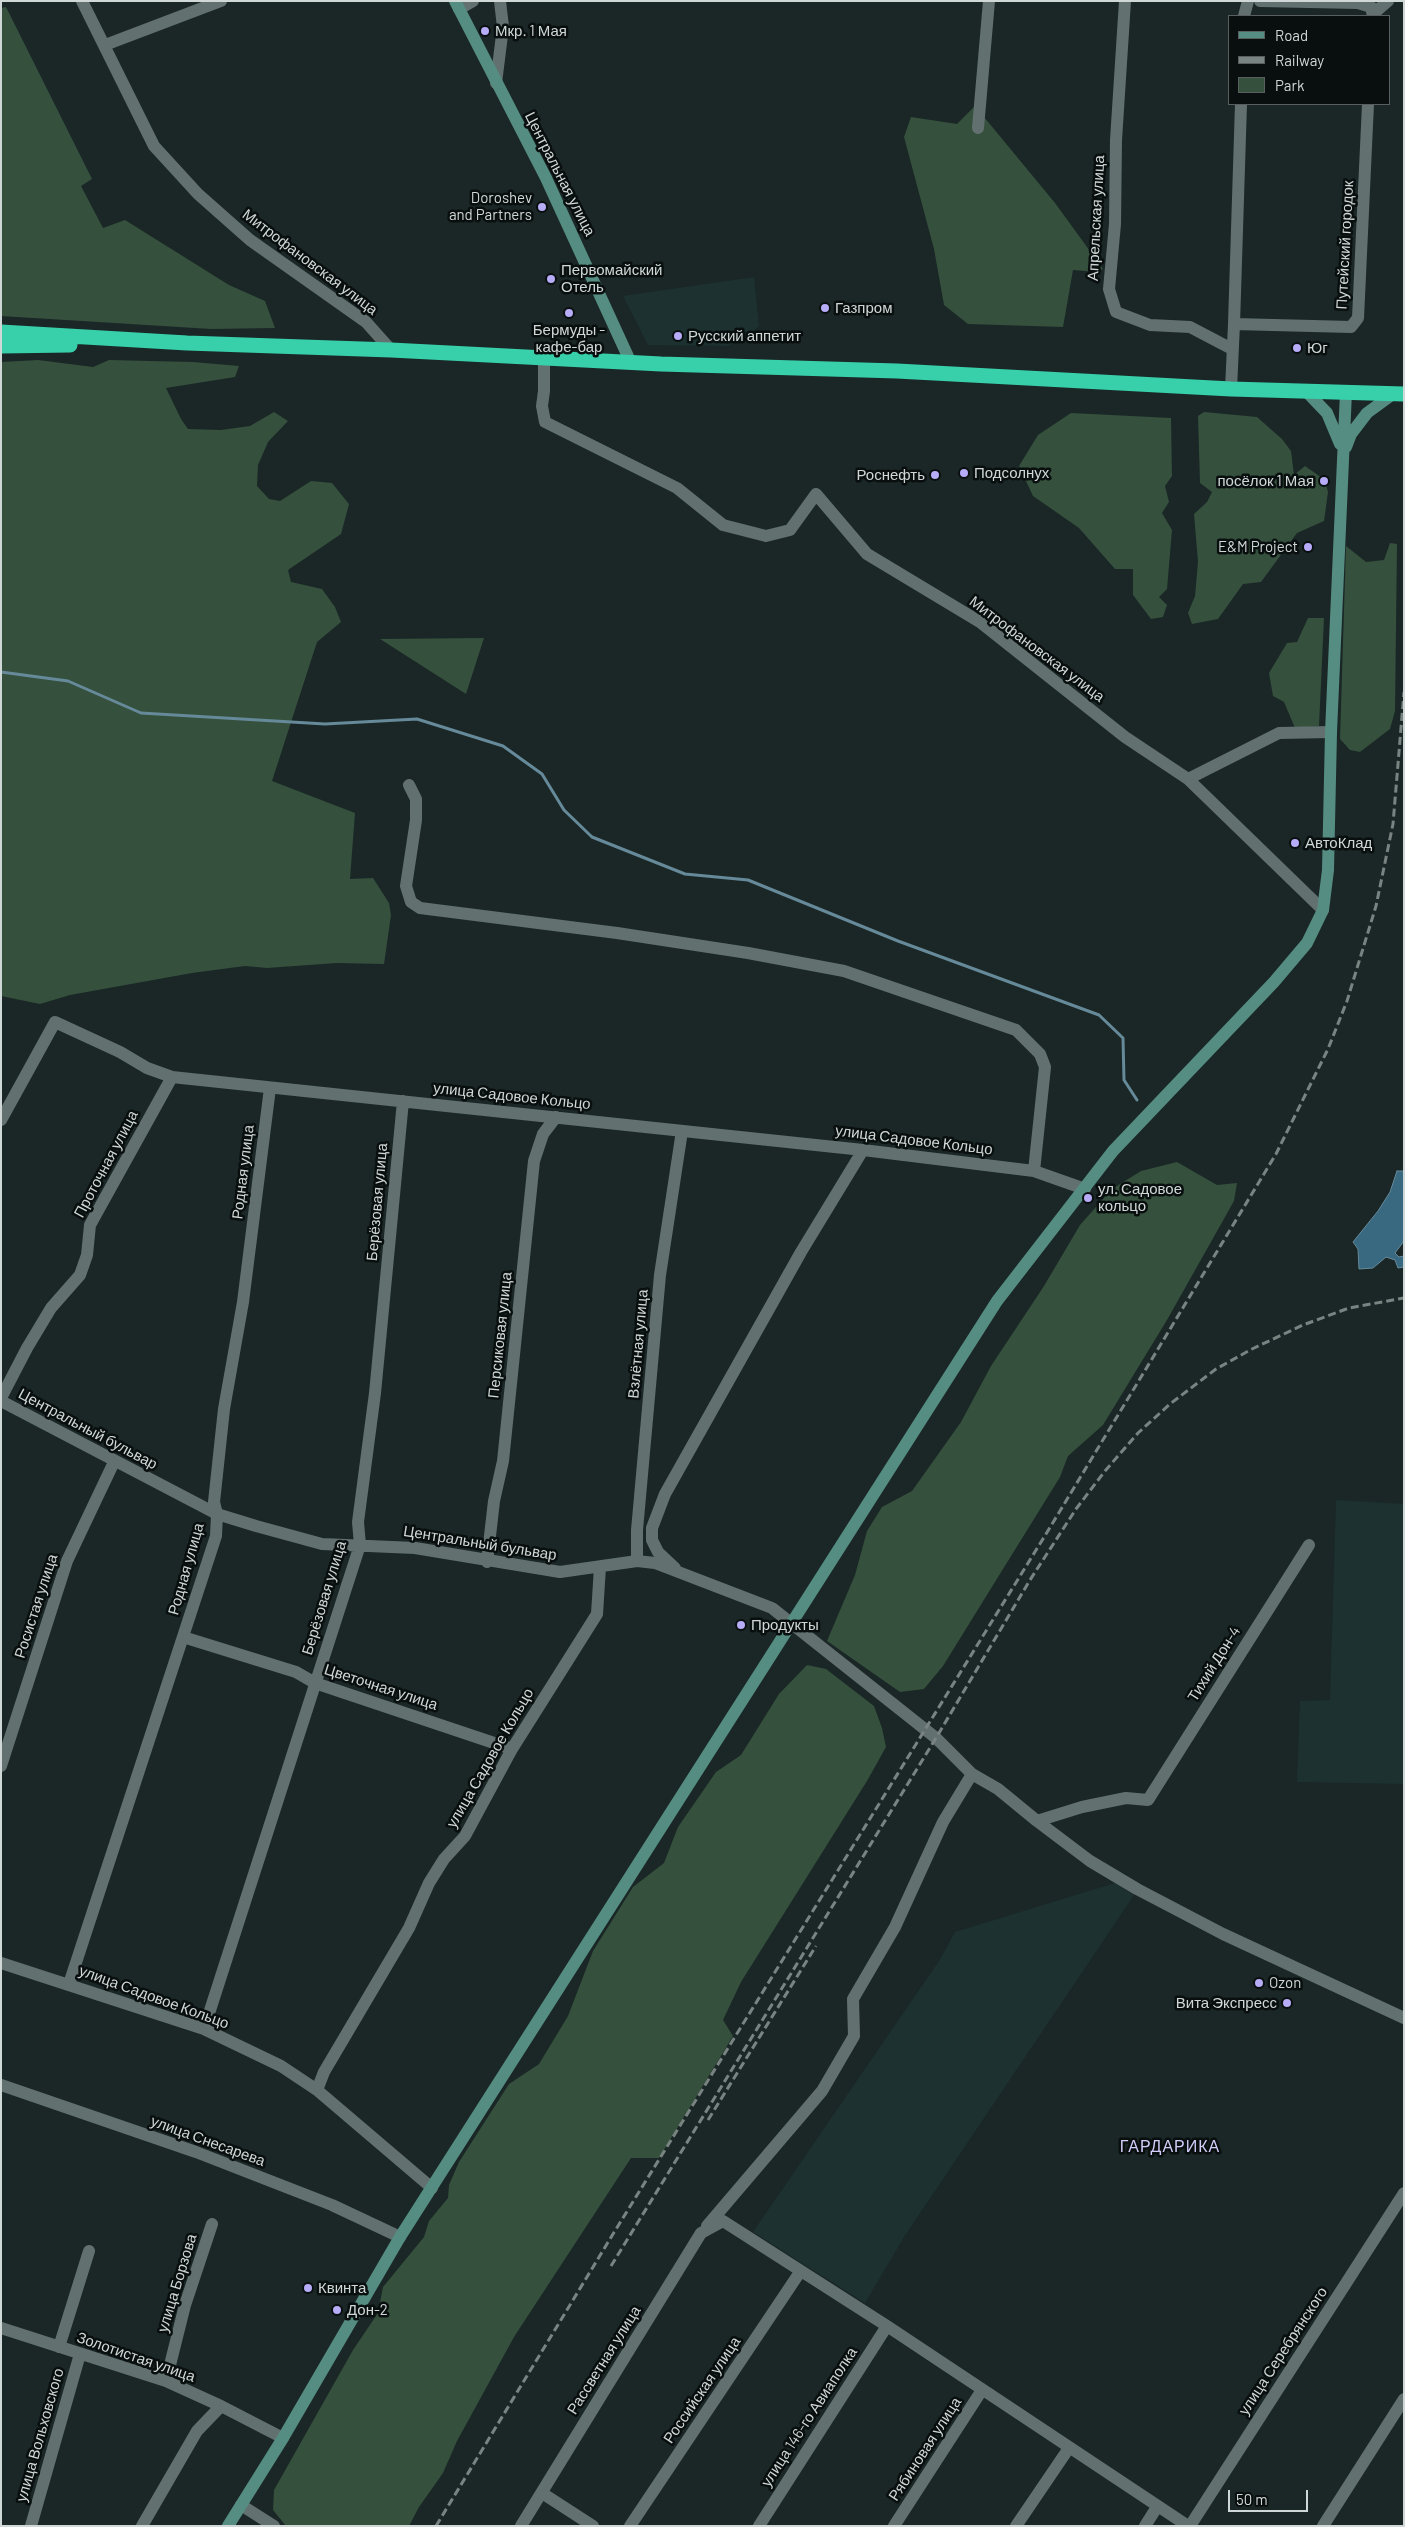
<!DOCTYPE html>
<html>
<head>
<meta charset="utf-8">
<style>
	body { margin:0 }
	#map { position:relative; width:1405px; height:2527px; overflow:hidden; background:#1a2726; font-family:Barlow,sans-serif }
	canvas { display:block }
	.frame { position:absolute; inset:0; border:2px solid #d0d8d7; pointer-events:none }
	.legend { position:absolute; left:1228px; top:15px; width:162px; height:90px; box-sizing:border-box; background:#090f0e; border:1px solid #595f5e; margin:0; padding:6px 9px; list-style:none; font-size:15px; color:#d0d8d7 }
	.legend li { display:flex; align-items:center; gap:10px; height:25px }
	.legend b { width:25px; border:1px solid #595f5e }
	.scale { position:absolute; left:1228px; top:2490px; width:80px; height:22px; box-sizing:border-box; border:2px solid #d0d8d7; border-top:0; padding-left:6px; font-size:15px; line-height:18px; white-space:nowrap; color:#d0d8d7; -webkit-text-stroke:4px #090f0e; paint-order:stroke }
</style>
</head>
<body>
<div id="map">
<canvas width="1405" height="2527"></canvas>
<div class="frame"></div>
<ul class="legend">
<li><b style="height:6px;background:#558d82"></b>Road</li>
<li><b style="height:6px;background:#798382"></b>Railway</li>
<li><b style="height:14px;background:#35503d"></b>Park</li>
</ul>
<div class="scale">50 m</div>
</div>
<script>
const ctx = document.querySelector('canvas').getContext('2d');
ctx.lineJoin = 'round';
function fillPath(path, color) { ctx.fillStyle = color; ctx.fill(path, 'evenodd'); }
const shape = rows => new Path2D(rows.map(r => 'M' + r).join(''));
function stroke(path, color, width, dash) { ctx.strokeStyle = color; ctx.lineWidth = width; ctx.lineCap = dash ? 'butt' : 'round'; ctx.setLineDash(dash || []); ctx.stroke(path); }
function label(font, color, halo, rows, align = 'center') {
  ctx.font = font + ' Barlow,sans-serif'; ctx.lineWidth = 5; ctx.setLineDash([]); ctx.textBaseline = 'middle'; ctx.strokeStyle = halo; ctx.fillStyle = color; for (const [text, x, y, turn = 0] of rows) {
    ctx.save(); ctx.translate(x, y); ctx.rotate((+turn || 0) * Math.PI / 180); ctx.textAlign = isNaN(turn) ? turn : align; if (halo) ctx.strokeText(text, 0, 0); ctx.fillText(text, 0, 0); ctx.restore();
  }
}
fillPath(shape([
	[754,277,759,326,745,338,728,346,648,345,623,296],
	[1336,1500,1404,1504,1404,1784,1297,1782,1300,1701,1330,1700],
	[1115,1883,1134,1895,904,2237,865,2303,753,2232,939,1961,955,1932]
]), '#1c3130');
fillPath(shape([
	[6,7,92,179,81,186,103,228,125,220,229,285,265,301,275,328,211,329,1,316,1,8],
	[975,106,1055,203,1103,269,1097,272,1073,270,1063,327,968,324,944,305,934,249,904,137,911,117,957,124],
	[38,360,93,367,109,360,193,362,239,366,235,377,166,388,181,419,188,429,221,430,250,426,274,412,288,421,268,442,258,465,257,486,269,499,280,501,311,481,332,483,349,504,341,534,288,570,291,582,322,589,335,607,341,622,317,642,272,781,355,813,350,879,373,878,389,903,391,915,384,964,337,963,267,968,245,966,192,973,70,995,40,1004,1,996,1,362],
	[1204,412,1257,417,1282,439,1291,451,1294,475,1305,466,1325,480,1328,492,1324,521,1297,533,1261,582,1243,584,1218,619,1192,624,1188,613,1195,596,1198,562,1194,514,1207,502,1212,492,1200,483,1198,416],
	[1071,413,1171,418,1172,476,1165,486,1169,502,1162,513,1172,530,1167,589,1159,597,1167,605,1163,617,1151,619,1133,595,1133,569,1115,569,1079,528,1033,496,1019,466,1038,435],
	[1390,543,1397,544,1395,711,1390,729,1360,752,1350,750,1340,739,1346,546,1366,562,1384,560],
	[1308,618,1324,618,1319,726,1295,728,1284,702,1273,696,1269,673,1287,643,1297,642],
	[484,638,466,694,380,639],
	[1177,1162,1217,1185,1237,1183,1234,1201,1167,1320,1103,1425,1068,1456,1060,1477,943,1666,924,1689,900,1692,827,1641,855,1575,867,1531,882,1507,912,1491,961,1422,991,1366,1044,1286,1080,1225,1112,1189,1141,1171],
	[807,1665,826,1669,874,1706,882,1728,886,1747,867,1781,741,1982,723,2020,733,2036,659,2158,631,2158,514,2337,457,2441,443,2473,419,2507,409,2526,286,2526,273,2510,274,2490,353,2350,378,2313,383,2287,424,2237,429,2221,448,2198,449,2185,459,2162,509,2084,539,2064,568,2016,593,1951,633,1887,664,1863,678,1827,716,1772,741,1755,779,1694]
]), '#35503d');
const water = shape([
	[1397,1171,1404,1171,1404,1241,1395,1253,1399,1257,1404,1256,1404,1267,1398,1268,1395,1260,1386,1257,1373,1268,1359,1269,1358,1249,1353,1242,1378,1211,1390,1192,1397,1171]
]);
fillPath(water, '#396980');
stroke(water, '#668a9a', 1);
stroke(shape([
	[1,672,68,681,141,713,325,724,417,719,503,746,542,774,564,810,592,837,685,874,748,880,898,941,1099,1015,1123,1038,1124,1080,1137,1100]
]), '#668a9a', 3);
stroke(shape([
	[82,1,154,146,198,194,250,240,366,322,391,350],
	[1125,1,1116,140,1115,224,1109,289,1116,312,1150,325,1190,327,1232,349],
	[1260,1,1358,3,1371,7,1373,16],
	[459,9,473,1],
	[1373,14,1388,1],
	[1244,16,1248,1],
	[105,45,221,1],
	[496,83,503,27,500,1],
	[978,128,989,1],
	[1234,324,1241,104],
	[544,358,544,391,542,406,545,422,677,488,723,525,766,536,790,530,816,494,867,554,980,622,1125,737,1188,779,1323,910],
	[1231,389,1234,324,1351,327,1358,318,1368,104],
	[1188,779,1279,733,1331,732],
	[409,785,416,799,416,820,406,886,411,902,420,908,617,933,748,953,844,971,1016,1030,1040,1054,1045,1067,1034,1171],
	[1,1120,55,1022,120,1052,147,1068,172,1077,863,1150,1034,1171,1085,1189],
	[1,1398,27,1348,51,1308,80,1275,87,1255,90,1225,172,1077],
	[1,1401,217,1514,256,1526,322,1544,415,1548,560,1572,637,1561,655,1563,772,1608,936,1738,972,1774,998,1789,1037,1821,1090,1861,1137,1889,1223,1934,1404,2018],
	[637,1561,637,1530,660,1275,682,1131],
	[487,1562,494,1501,503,1461,534,1161,543,1134,556,1117],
	[675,1568,658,1552,652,1540,652,1528,665,1494,801,1252,863,1150],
	[183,1637,296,1672,315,1683,512,1749],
	[1,1766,67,1561,114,1462],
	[1037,1821,1082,1807,1126,1798,1148,1800,1309,1545],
	[1,1963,204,2029,281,2066,317,2090,432,2188],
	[69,1984,216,1536,217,1514,214,1502,224,1409,243,1302,270,1088],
	[204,2029,360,1545,358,1522,375,1393,403,1101],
	[1,2085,196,2152,332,2205,400,2237],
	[317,2090,324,2072,409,1928,429,1883,444,1859,465,1836,512,1749,597,1614,600,1567],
	[707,2226,822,2091,854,2036,853,1999,895,1927,943,1822,972,1774],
	[1,2328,166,2381,221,2406,283,2438],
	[59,2347,89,2251],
	[166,2381,185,2305,212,2224],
	[542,2493,593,2526],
	[241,2505,274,2526],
	[31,2526,80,2354],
	[142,2526,197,2431,221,2406],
	[521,2526,701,2233,723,2221,887,2326,1188,2526],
	[630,2526,800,2272],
	[759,2526,887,2326],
	[894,2526,982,2390],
	[1016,2526,1069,2448],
	[1145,2526,1157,2507],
	[1190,2526,1404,2193],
	[1323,2526,1404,2399]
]), '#627170', 12);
stroke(shape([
	[455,1,546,178,631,363],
	[1305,390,1327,413,1340,444],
	[1346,447,1351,434,1367,413,1393,394],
	[228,2526,283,2438,400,2237,997,1301,1113,1151,1274,982,1307,943,1323,910,1328,870,1331,732,1346,392]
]), '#558d82', 12);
stroke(shape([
	[1,332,187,343,391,350,661,364,897,371,1231,389,1404,394],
	[1,346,70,345]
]), '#38cfab', 15);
stroke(shape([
	[708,2120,816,1946],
	[611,2266,936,1738,1030,1580,1076,1509,1105,1471,1138,1433,1170,1404,1216,1369,1252,1349,1303,1325,1349,1308,1404,1298],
	[436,2526,613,2234,1046,1534,1276,1154,1328,1049,1347,1001,1376,906,1393,824,1404,692]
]), '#798382', 3, [8, 4]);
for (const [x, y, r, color] of [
	[485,31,5,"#b6acf8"],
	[542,207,5,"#b6acf8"],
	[551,279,5,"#b6acf8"],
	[825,308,5,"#b6acf8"],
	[569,313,5,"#b6acf8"],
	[678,336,5,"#b6acf8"],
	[1297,348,5,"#b6acf8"],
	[964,473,5,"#b6acf8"],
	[935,475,5,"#b6acf8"],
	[1324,481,5,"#b6acf8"],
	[1308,547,5,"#b6acf8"],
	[1295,843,5,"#b6acf8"],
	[1088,1198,5,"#b6acf8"],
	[741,1625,5,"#b6acf8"],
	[1259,1983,5,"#b6acf8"],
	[1287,2003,5,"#b6acf8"],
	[308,2288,5,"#b6acf8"],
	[337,2310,5,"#b6acf8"]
]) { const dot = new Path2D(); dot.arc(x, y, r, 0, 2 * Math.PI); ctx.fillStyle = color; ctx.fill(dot); stroke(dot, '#090f0e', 2); }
label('15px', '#d0d8d7', '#090f0e', [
	["Мкр. 1 Мая",495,31],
	["Doroshev",532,198,"right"],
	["and Partners",532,215,"right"],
	["Первомайский",561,270],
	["Отель",561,287],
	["Газпром",835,308],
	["Бермуды -",569,330,"center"],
	["кафе-бар",569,347,"center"],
	["Русский аппетит",688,336],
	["Юг",1307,348],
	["Подсолнух",974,473],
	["Роснефть",925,475,"right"],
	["посёлок 1 Мая",1314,481,"right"],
	["E&M Project",1298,547,"right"],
	["АвтоКлад",1305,843],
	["ул. Садовое",1098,1189],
	["кольцо",1098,1206],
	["Продукты",751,1625],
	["Ozon",1269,1983],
	["Вита Экспресс",1277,2003,"right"],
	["Квинта",318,2288],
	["Дон-2",347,2310]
], 'left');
label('15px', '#d0d8d7', '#090f0e', [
	["Центральная улица",560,174,63],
	["Апрельская улица",1096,218,-87],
	["Путейский городок",1345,245,-87],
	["Митрофановская улица",310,262,37],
	["Митрофановская улица",1037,649,37],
	["улица Садовое Кольцо",512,1096,6],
	["улица Садовое Кольцо",914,1140,7],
	["Проточная улица",106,1164,-62],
	["Родная улица",243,1172,-83],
	["Берёзовая улица",377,1202,-85],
	["Персиковая улица",500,1335,-84],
	["Взлётная улица",638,1344,-85],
	["Центральный бульвар",88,1429,28],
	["Центральный бульвар",480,1543,9],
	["Родная улица",186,1569,-74],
	["Берёзовая улица",324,1598,-73],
	["Росистая улица",36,1606,-72],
	["Тихий Дон-4",1214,1664,-58],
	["Цветочная улица",381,1687,18],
	["улица Садовое Кольцо",490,1758,-60],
	["улица Садовое Кольцо",154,1997,20],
	["улица Снесарева",208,2141,20],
	["улица Борзова",177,2283,-73],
	["улица Серебрянского",1283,2351,-57],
	["Золотистая улица",136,2357,19],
	["Рассветная улица",604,2360,-58],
	["Российская улица",702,2390,-56],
	["улица 146-го Авиаполка",809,2417,-57],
	["улица Вольховского",40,2435,-74],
	["Рябиновая улица",925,2449,-57]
]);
ctx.letterSpacing = '1px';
label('16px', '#d1ccf8', '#090f0e', [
	["ГАРДАРИКА",1170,2147]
]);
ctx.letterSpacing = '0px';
</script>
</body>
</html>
